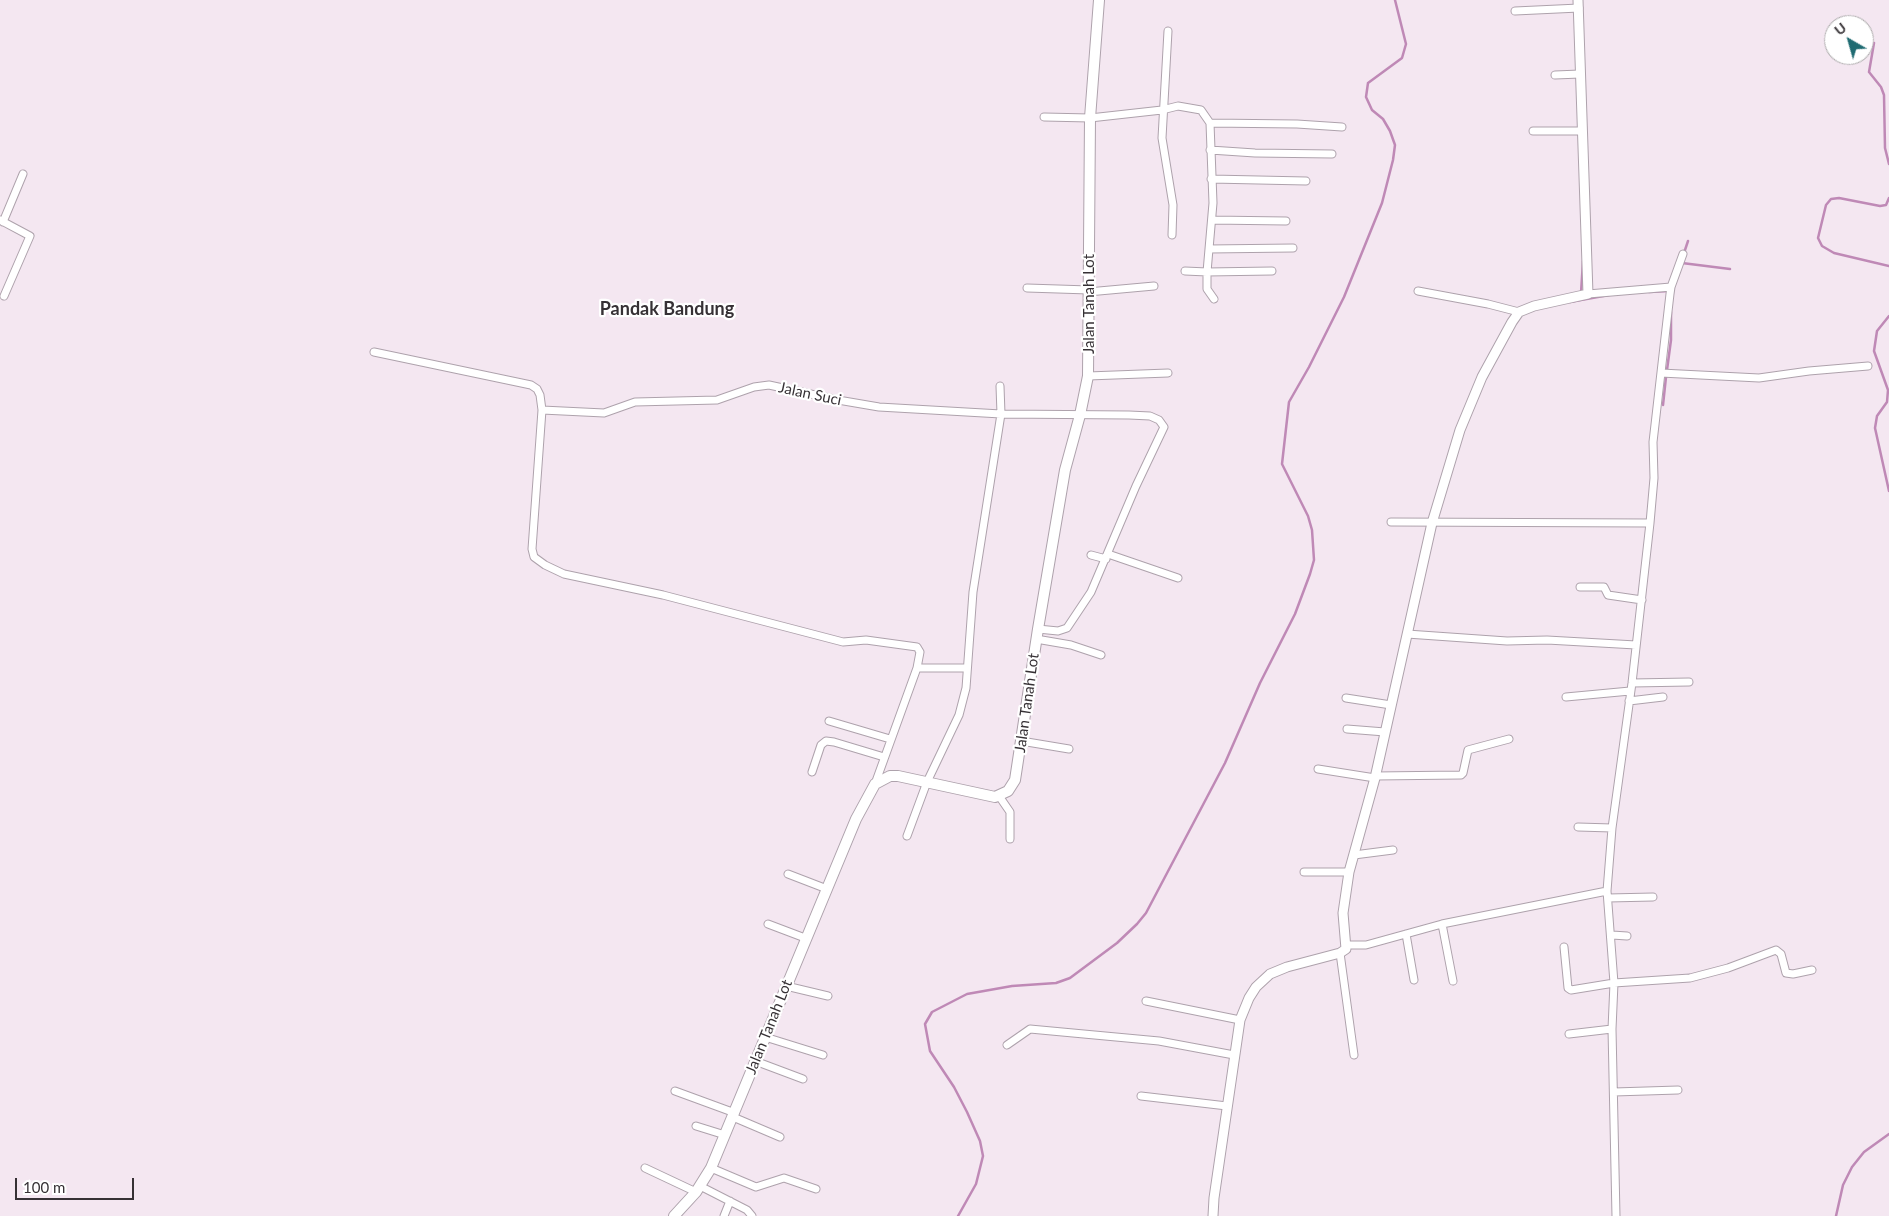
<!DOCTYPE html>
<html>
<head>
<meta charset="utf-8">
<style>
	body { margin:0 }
	#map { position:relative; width:1889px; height:1216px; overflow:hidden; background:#f4e7f1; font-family:Lato,sans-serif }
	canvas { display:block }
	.north { position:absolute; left:1824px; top:15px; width:50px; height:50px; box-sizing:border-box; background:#fff; border:1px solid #afadae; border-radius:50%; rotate:322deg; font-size:14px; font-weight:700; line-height:20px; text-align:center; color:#363135 }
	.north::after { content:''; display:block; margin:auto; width:18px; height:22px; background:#1f6b72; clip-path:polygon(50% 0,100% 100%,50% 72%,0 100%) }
	.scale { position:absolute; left:15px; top:1178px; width:119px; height:22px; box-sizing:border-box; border:2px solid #363135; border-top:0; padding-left:6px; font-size:15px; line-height:18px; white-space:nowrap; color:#363135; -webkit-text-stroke:4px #fff; paint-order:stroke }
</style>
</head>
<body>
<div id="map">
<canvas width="1889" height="1216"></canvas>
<div class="north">U</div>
<div class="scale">100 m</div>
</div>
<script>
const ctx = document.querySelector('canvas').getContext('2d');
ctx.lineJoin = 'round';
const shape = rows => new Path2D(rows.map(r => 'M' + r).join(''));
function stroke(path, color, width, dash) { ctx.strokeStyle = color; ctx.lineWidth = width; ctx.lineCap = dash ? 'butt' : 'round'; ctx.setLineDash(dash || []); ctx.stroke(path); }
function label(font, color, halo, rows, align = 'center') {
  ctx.font = font + ' Lato,sans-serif'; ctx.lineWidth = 4.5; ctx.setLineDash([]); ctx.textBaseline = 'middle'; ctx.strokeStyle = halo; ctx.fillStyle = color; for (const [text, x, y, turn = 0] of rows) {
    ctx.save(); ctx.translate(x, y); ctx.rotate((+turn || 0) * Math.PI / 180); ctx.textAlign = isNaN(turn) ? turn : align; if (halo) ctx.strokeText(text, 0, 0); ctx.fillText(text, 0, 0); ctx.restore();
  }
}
stroke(shape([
	[1874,43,1869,72,1881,87,1884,95,1885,148,1889,164],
	[1889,198,1886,205,1880,206,1839,198,1831,199,1826,205,1818,238,1822,246,1834,253,1889,266],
	[1684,253,1688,241],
	[1682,263,1730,269],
	[1649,292,1669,291],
	[1581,293,1583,261],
	[1581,299,1581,300,1609,295],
	[1570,302,1581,300],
	[1889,316,1877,331,1874,351,1888,390,1887,402,1877,416,1875,428,1889,491],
	[1667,370,1671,340,1671,312],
	[1663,405,1666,377],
	[958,1216,976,1184,983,1156,980,1141,967,1112,954,1087,930,1051,925,1024,932,1012,967,994,1012,986,1056,983,1070,978,1117,943,1137,924,1146,913,1225,763,1260,683,1295,614,1310,574,1314,560,1312,530,1308,516,1282,464,1289,402,1309,367,1344,297,1382,203,1393,160,1395,145,1390,131,1383,119,1372,110,1366,97,1368,83,1402,58,1406,44,1395,0],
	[1836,1216,1843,1185,1852,1167,1864,1152,1889,1134]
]), '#bf89b6', 2.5);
const minor = shape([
	[1515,11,1579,8],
	[1168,31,1162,138,1173,205,1172,235],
	[1555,75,1580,74],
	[1044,117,1090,118,1162,110,1178,106,1201,110,1210,123,1213,203,1207,272,1272,271],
	[1210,123,1297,124,1342,127],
	[1533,131,1582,131],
	[1210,150,1255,153,1332,154],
	[1211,179,1306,181],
	[0,220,30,236,4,296],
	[1212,220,1286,221],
	[3,222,23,174],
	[1209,249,1293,248],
	[1185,271,1207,272,1207,289,1214,299],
	[1027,288,1089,290],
	[1418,291,1488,304,1519,312],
	[1088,292,1154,286],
	[1588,294,1671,287],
	[374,352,531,385,537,389,540,395,542,410,532,549,534,557,545,565,564,574,663,595,843,642,866,640,917,647,920,652,917,668,875,784],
	[1661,373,1759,378,1809,371,1868,366],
	[1088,376,1168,373],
	[542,410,604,413,635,402,717,400,754,387,769,385,838,400,879,407,1001,414,1129,415,1150,416,1159,420,1164,427,1136,486,1091,592,1067,628,1058,631,1038,629],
	[1391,522,1650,523],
	[1108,554,1178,578],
	[1091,555,1106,559],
	[1580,587,1604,587,1608,595,1642,600],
	[1407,634,1507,641,1547,640,1636,645],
	[1036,639,1071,645,1101,655],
	[917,668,966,668],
	[1632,683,1689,682],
	[1566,697,1630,691],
	[1346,698,1391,705],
	[1629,701,1663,697],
	[829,721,890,739],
	[1347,729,1385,732],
	[1021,741,1069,749],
	[1318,769,1375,778],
	[812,772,821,745,826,741,834,742,884,757],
	[1375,776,1461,775,1463,773,1468,750,1509,739],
	[999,796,1010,812,1010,839],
	[1578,827,1612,828],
	[907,836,927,782,959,715,966,688,973,592,1001,414,1000,386],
	[1354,855,1393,850],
	[1304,872,1349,872],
	[788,874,827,889],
	[1608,898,1653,897],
	[768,924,805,938],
	[1442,924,1453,981],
	[1406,934,1414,980],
	[1612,935,1627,936],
	[1347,945,1366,945,1442,924,1607,891],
	[1564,947,1568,988,1571,990,1614,983,1690,978,1728,968,1776,950,1781,954,1786,973,1793,974,1812,970],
	[1340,953,1354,1055],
	[786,986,828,996],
	[1146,1001,1240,1020],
	[1569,1034,1612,1029],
	[765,1037,823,1055],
	[1007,1045,1030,1029,1159,1041,1234,1055],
	[755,1061,803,1079],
	[675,1091,735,1113],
	[1614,1092,1678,1090],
	[1141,1096,1227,1106],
	[733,1117,780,1137],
	[696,1126,725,1135],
	[645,1168,696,1192],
	[711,1168,756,1187,784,1178,816,1189],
	[700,1186,747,1210,752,1216],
	[724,1216,730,1201],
	[1616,1216,1612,1029,1614,983,1607,891,1612,828,1632,683,1650,523,1654,478,1653,442,1670,294,1671,287,1683,254]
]);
const tertiary = shape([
	[1213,1216,1214,1198,1240,1020,1249,998,1256,987,1270,974,1287,967,1340,953,1346,949,1343,913,1349,872,1375,778,1432,523,1460,430,1482,377,1512,322,1519,312,1534,306,1588,294,1578,0]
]);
const secondary = shape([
	[674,1216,696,1192,711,1168,856,819,875,784,890,776,898,776,995,797,1008,791,1015,780,1038,629,1065,470,1080,415,1088,376,1090,118,1099,0]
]);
stroke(minor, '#aea2ac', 9);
stroke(tertiary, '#aea2ac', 11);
stroke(secondary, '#aea2ac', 12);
stroke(minor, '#fff', 7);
stroke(tertiary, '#fff', 9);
stroke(secondary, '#fff', 10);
label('15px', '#363135', '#fff', [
	["Jalan Tanah Lot",1089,304,-90],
	["Jalan Suci",810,394,12],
	["Jalan Tanah Lot",1027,703,-82],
	["Jalan Tanah Lot",769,1027,-68]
]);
label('bold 18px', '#363135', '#fff', [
	["Pandak Bandung",667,309]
]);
</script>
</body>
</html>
